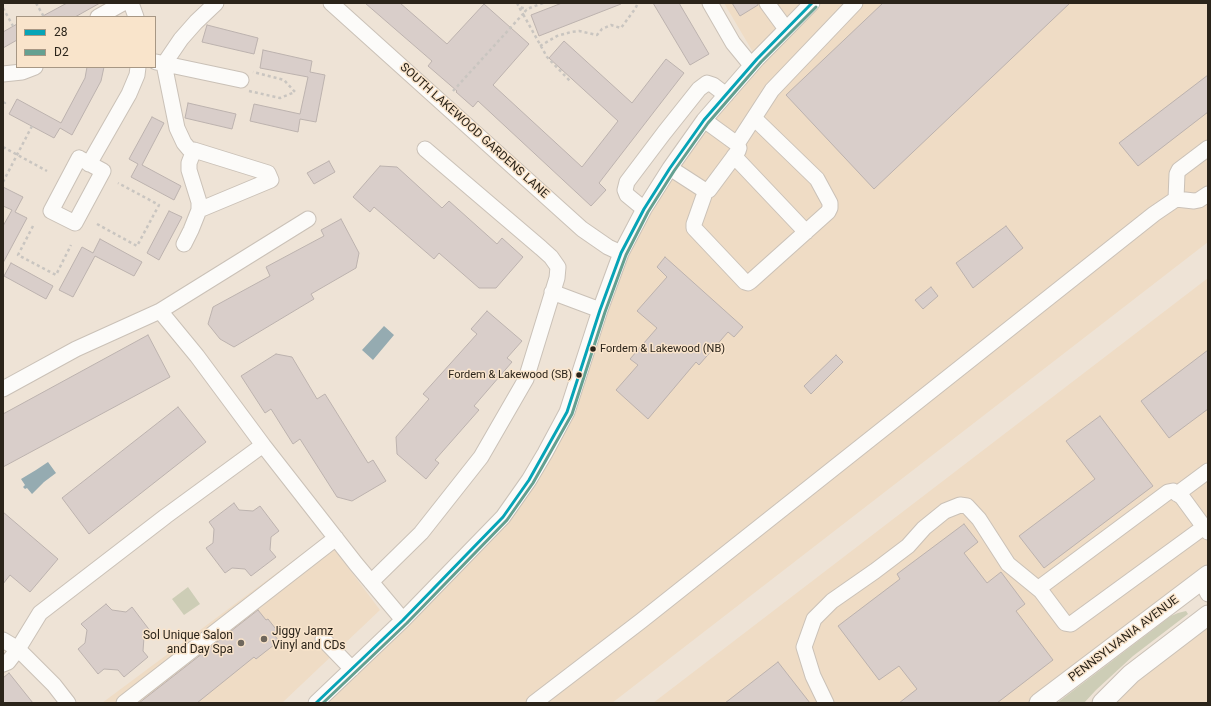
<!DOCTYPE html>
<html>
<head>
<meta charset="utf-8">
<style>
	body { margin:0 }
	#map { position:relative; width:1211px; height:706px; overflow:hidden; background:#eee3d6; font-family:Roboto,sans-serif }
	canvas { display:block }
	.frame { position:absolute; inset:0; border:4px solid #2b241a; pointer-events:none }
	.legend { position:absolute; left:16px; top:16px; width:140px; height:52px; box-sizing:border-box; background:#f9e4cb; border:1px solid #a79784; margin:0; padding:5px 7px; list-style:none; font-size:12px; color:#2b241a }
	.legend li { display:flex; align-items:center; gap:8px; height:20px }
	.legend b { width:20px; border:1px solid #a79784 }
</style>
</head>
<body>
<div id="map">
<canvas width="1211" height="706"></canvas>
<div class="frame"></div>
<ul class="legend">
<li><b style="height:5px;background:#06a4b7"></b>28</li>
<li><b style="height:5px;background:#64a091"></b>D2</li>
</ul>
</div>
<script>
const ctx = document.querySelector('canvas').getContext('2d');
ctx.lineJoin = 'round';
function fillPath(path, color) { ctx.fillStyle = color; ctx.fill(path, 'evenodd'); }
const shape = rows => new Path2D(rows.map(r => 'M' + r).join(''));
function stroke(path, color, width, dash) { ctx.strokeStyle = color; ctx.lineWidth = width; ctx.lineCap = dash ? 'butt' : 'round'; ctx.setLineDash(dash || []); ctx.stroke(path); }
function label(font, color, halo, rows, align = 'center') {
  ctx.font = font + ' Roboto,sans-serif'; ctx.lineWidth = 3; ctx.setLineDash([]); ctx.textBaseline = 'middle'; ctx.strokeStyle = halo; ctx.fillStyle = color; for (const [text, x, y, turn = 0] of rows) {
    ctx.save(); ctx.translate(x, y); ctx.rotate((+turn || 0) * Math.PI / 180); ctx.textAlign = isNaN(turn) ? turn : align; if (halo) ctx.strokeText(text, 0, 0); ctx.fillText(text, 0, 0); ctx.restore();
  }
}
fillPath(shape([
	[724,3,1208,3,1208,242,612,703,316,703,503,518,545,453,644,209,757,59],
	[1208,278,1208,575,1039,703,653,703],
	[325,537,380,610,282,703,102,703],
	[1208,615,1208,703,1102,703]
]), '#efdcc5');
fillPath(shape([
	[188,587,200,604,184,615,172,599],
	[1186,611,1188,614,1133,656,1096,690,1084,703,1057,703,1171,616,1178,613]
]), '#cdcdb6');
fillPath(shape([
	[384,326,394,335,373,360,362,350],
	[48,462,56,473,44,482,32,494,27,488,25,489,23,487,25,485,21,479,36,470]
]), '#95abb1');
const building = shape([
	[67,3,100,3,75,17,41,17,67,3],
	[365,3,400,3,447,44,484,4,529,44,493,85,582,167,618,121,549,58,564,41,632,103,666,59,684,73,599,183,606,190,591,206,478,101,473,107,456,92,457,91,428,66,432,61,365,3],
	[562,3,621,3,621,4,539,36,531,15,562,3],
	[653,3,679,3,709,54,690,65,653,3],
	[732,3,758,3,758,5,740,16,732,3],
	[883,3,1070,3,874,189,786,95,883,3],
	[17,24,17,40,3,48,3,32,17,24],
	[207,25,258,38,254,54,202,42,207,25],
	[263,50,312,61,310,72,325,75,316,122,300,119,298,132,250,121,254,104,300,114,308,77,260,68,263,50],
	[87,67,104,67,101,81,72,135,60,128,54,138,9,114,17,99,61,123,85,78,87,67],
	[1208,75,1208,112,1138,166,1119,143,1208,75],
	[188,103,236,114,232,129,185,118,188,103],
	[152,117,164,123,142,165,181,186,174,200,131,177,138,164,129,159,152,117],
	[329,161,335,172,314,184,307,173,329,161],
	[380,166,397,167,442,208,449,201,497,244,502,238,523,257,496,288,479,288,439,253,434,259,374,207,370,212,353,197,380,166],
	[3,187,23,197,15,212,27,218,3,263,3,226,12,210,3,206,3,187],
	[169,211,182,217,159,260,147,253,169,211],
	[341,219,359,253,356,268,311,294,314,299,234,347,220,339,208,324,213,307,270,276,266,267,324,236,321,230,341,219],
	[1006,226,1023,248,973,288,956,263,1006,226],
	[100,239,142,262,134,276,95,256,73,297,59,290,82,247,93,253,100,239],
	[665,257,743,327,734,337,728,332,699,365,696,362,648,419,616,390,638,365,630,359,657,328,637,311,667,277,657,267,665,257],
	[11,263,53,286,46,299,4,276,11,263],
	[931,287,938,296,923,309,915,300,931,287],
	[487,311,522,341,507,358,512,362,474,406,479,410,435,460,439,463,426,479,397,454,396,437,429,399,423,394,477,334,471,329,487,311],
	[148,335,170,377,3,467,3,414,148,335],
	[1208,350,1208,409,1169,438,1141,401,1208,350],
	[276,354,292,357,317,399,325,394,368,463,373,460,386,481,352,501,337,497,300,439,293,444,271,409,265,413,241,376,276,354],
	[836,355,843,362,811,394,804,386,836,355],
	[178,407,206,442,89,534,62,498,178,407],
	[1100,416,1153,486,1044,568,1019,536,1095,479,1066,441,1100,416],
	[234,503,239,510,253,511,260,506,279,531,271,537,270,550,276,557,251,576,245,569,232,568,225,573,206,548,213,543,214,529,209,522,234,503],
	[3,512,58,559,30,592,10,575,3,584,3,512],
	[964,524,978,542,964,553,987,583,1001,572,1025,604,1016,611,1053,660,997,703,899,703,917,689,899,666,879,680,838,626,900,579,897,574,964,524],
	[106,604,112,610,126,612,132,607,151,632,144,637,143,651,148,657,124,677,118,670,104,669,98,674,78,649,85,643,87,630,81,624,106,604],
	[258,610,266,620,268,619,279,633,275,636,279,641,256,659,254,657,197,703,139,703,258,610],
	[778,662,810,703,725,703,778,662],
	[9,673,33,703,3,703,3,678,9,673]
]);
fillPath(building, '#d9ceca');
stroke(building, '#bcb2ae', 1);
const minor = shape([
	[131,3,136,17],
	[331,3,582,229,608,247,621,253],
	[710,3,733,43,751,65],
	[767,3,786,29],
	[98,17,123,3],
	[156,62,241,80],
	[3,74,22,72,35,67],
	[737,144,772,90,855,3],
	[194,150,189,163,189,170,199,202,199,210,271,180,268,173,194,150,189,149,184,143,177,128,164,64,181,39,196,22,216,3],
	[734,156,806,232],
	[79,158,103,171,75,223,51,211,79,158],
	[89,164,129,94,137,75,138,67],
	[670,168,704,190,709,190,738,151,739,148,737,144,704,120],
	[706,190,694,224,694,228,745,282,748,283,751,281,828,212,830,208,830,203,817,179,754,118],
	[1176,199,1177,174,1179,170,1208,148],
	[644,209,627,195,625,190,627,182,664,133,699,89,707,83,713,85,726,95],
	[184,244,191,230,199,210],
	[552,292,600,310],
	[160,311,197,356,263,445,356,564,403,620],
	[3,389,76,349,160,311,308,219],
	[1177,494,1208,471],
	[1204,527,1071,624,1065,623,1041,591,1043,585,1168,492,1173,491,1182,497,1204,527,1208,532],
	[1201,580,1208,594],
	[371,582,421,533,481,457,526,379,557,278,558,267,551,257,541,248,425,149],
	[323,639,352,669],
	[3,640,18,649,54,685,68,703],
	[3,664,8,662,18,649,40,613,166,516,263,445],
	[124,703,336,538],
	[316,703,403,620,503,517,529,480,545,453,567,412,600,310,621,253,644,209,670,168,704,120,757,59,812,3],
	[534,703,641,621,1154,214,1176,199,1194,201,1199,200,1208,194],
	[826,703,813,676,804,647,814,619,832,601,875,571,908,546,924,528,945,511,960,505,967,506,979,519,1008,564,1041,591]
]);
const major = shape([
	[1039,703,1208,575],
	[1102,703,1131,674,1208,615]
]);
stroke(minor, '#cac1b7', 17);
stroke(major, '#cac1b7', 21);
stroke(shape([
	[36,3,44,17],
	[517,3,519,7],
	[543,3,527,9,523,14,547,57,570,81],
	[3,8,13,26],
	[540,46,557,36,571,32,579,31,597,35,602,29,611,25,621,28,635,9,638,3],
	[249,91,280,98,295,92,284,80,253,72],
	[453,91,523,14,519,7,527,9],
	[3,102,5,103,3,107],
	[3,147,47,171],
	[3,182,32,126],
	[97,224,137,246,159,205,118,183],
	[33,226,18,255,56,275,71,245]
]), '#c9c5c0', 2.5, [3, 3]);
stroke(minor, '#fcfbf9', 15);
stroke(major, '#fcfbf9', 19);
stroke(shape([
	[316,703,403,620,503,517,529,480,567,412,600,310,621,253,644,209,670,168,704,120,757,59,812,3]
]), '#06a4b7', 3);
stroke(shape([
	[323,703,407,623,507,520,533,483,572,414,605,312,626,255,648,212,674,171,708,123,761,62,816,7]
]), '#64a091', 3);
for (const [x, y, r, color] of [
	[593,349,3.5,"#2b241a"],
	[579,375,3.5,"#2b241a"],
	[264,639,4,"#6f675c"],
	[241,643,4,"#6f675c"]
]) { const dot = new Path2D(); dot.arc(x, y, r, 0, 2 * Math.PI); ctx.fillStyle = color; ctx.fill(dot); stroke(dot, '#f9e4cb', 1.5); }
label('11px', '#2b241a', '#f9e4cb', [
	["Fordem & Lakewood (NB)",600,349],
	["Fordem & Lakewood (SB)",572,375,"right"]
], 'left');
label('12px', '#2b241a', '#f9e4cb', [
	["SOUTH LAKEWOOD GARDENS LANE",474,131,42],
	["PENNSYLVANIA AVENUE",1124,639,-37]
]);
label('12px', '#2b241a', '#f9e4cb', [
	["Jiggy Jamz",272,632],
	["Vinyl and CDs",272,646],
	["Sol Unique Salon",233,636,"right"],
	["and Day Spa",233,650,"right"]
], 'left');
</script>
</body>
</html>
